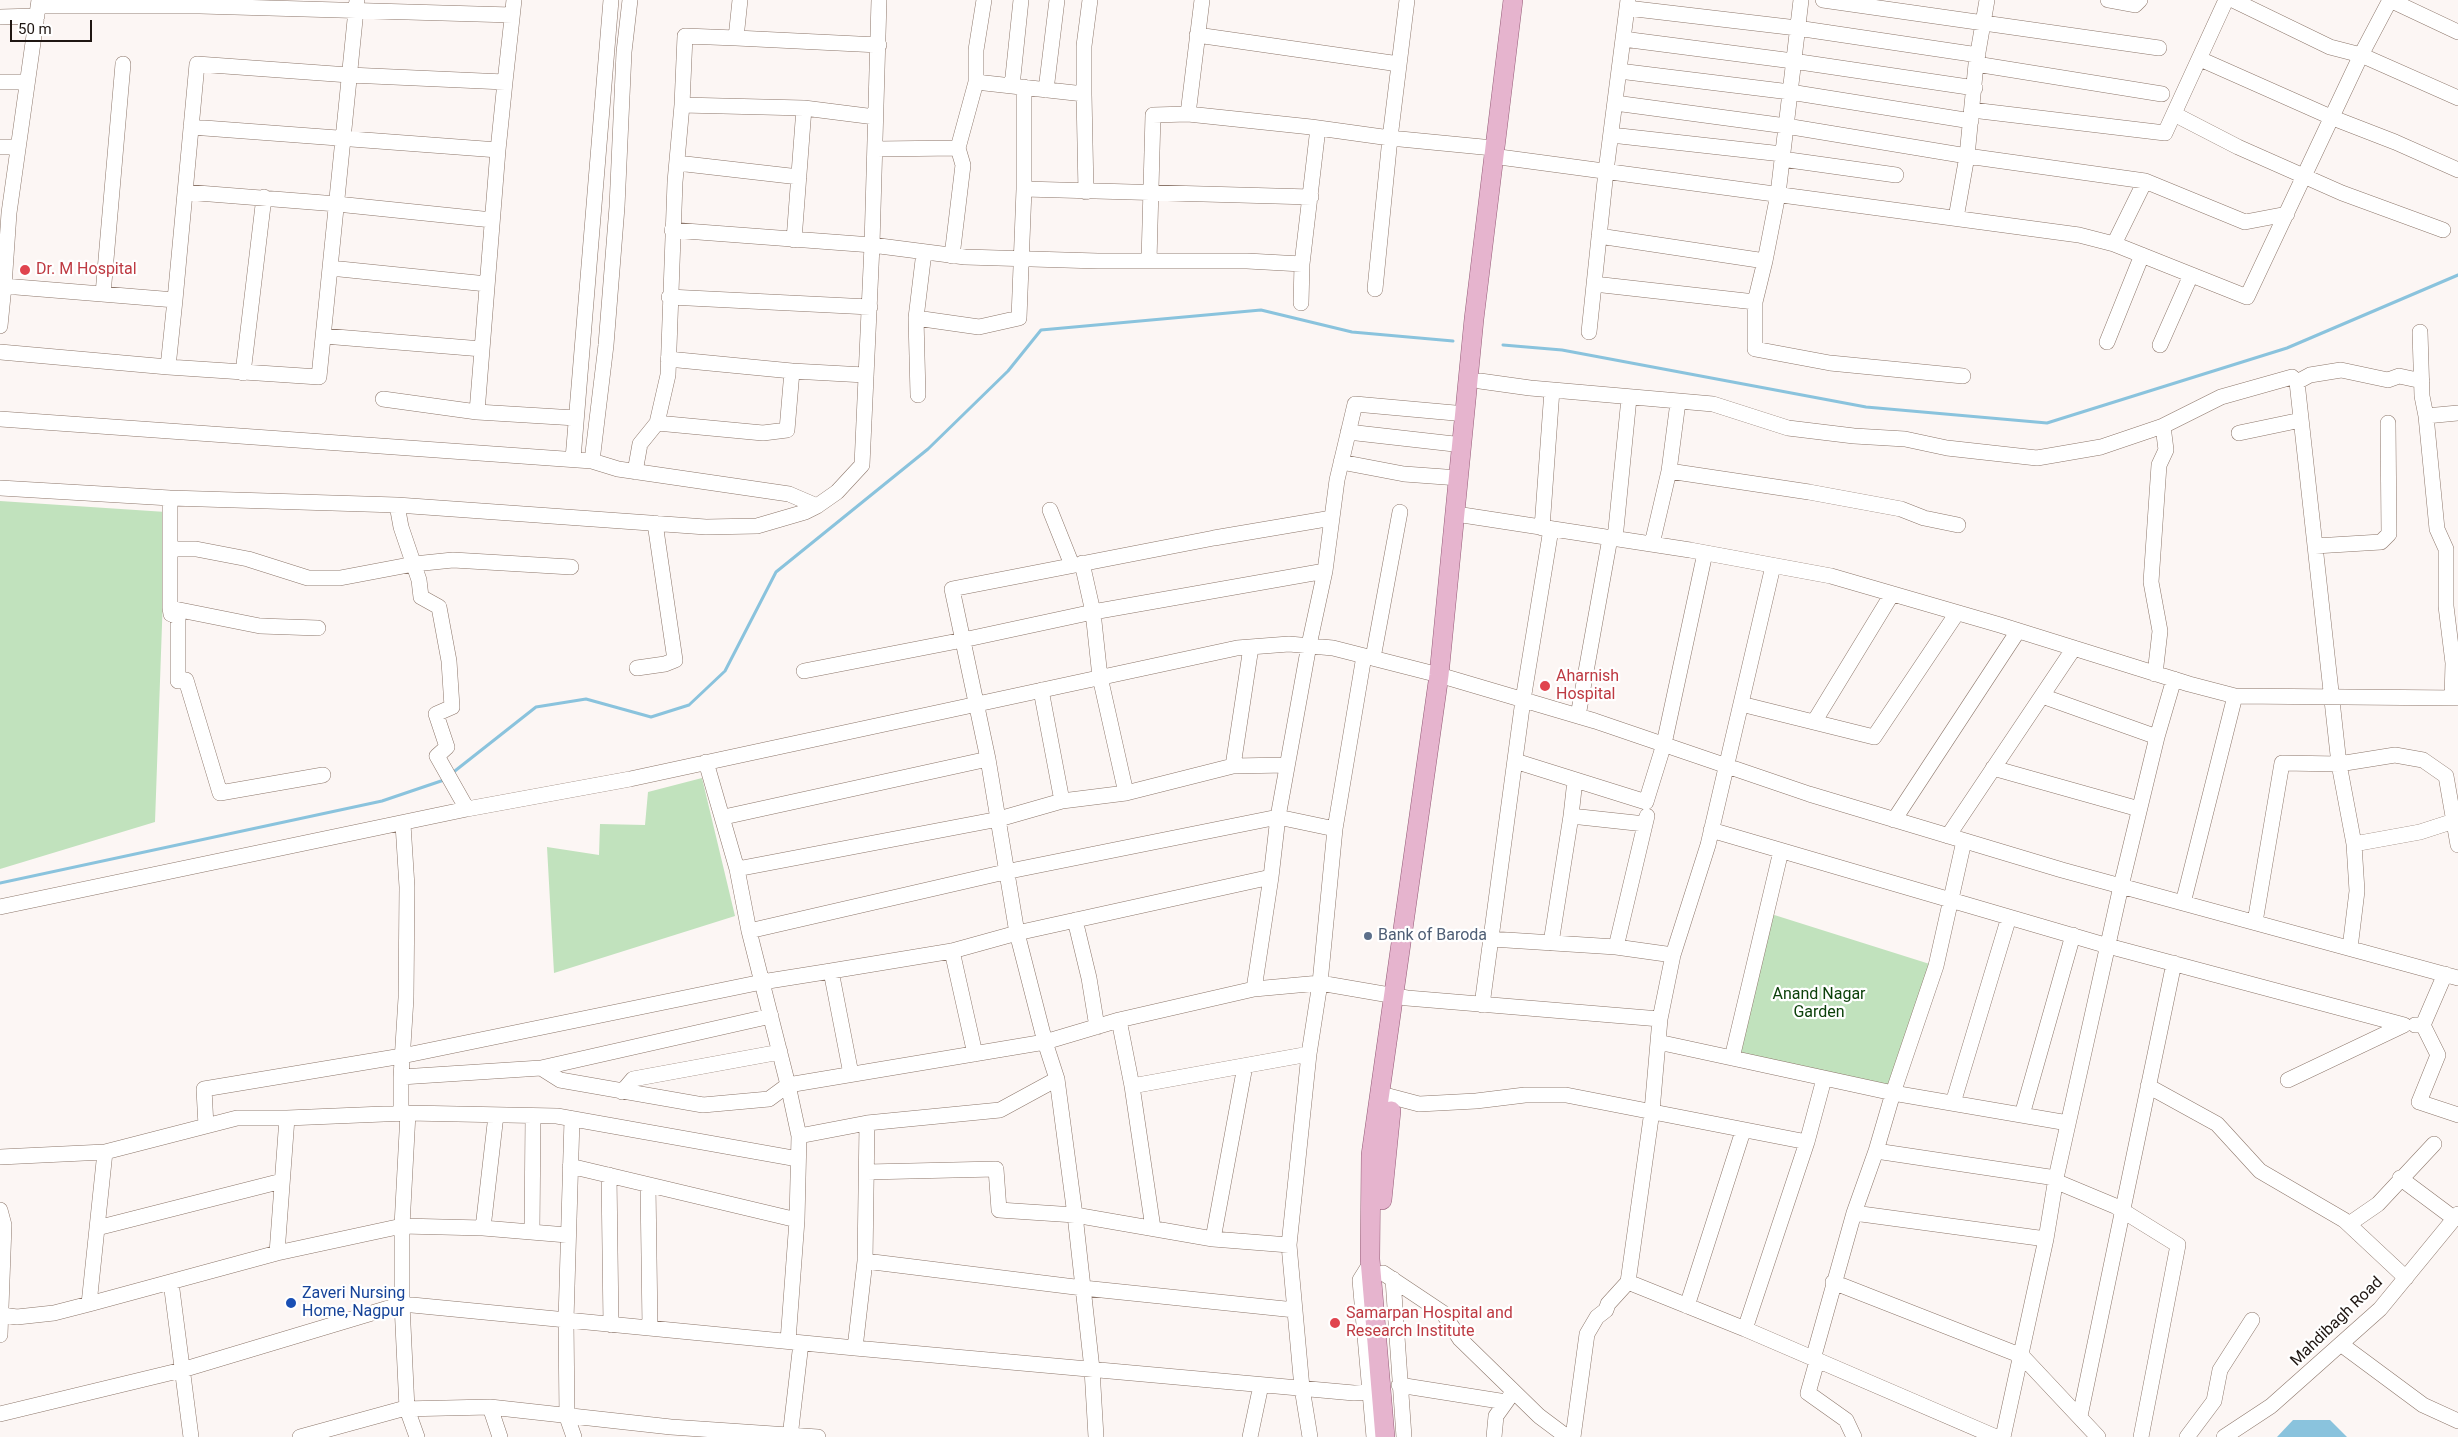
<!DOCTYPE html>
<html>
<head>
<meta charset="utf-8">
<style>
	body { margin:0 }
	#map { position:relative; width:2458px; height:1437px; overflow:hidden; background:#fcf6f4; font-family:Roboto,sans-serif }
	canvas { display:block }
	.scale { position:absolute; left:10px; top:20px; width:82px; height:22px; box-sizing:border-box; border:2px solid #1f1612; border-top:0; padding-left:6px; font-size:15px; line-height:18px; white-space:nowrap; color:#1f1612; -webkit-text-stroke:4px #fff; paint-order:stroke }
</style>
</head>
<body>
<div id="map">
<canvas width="2458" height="1437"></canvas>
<div class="scale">50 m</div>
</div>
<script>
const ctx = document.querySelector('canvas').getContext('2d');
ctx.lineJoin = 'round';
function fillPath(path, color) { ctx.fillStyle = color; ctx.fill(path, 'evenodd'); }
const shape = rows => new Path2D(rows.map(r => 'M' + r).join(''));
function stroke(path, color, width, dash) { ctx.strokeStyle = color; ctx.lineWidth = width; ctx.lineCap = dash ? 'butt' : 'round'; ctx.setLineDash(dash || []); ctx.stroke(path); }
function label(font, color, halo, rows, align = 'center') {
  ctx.font = font + ' Roboto,sans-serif'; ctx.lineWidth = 4.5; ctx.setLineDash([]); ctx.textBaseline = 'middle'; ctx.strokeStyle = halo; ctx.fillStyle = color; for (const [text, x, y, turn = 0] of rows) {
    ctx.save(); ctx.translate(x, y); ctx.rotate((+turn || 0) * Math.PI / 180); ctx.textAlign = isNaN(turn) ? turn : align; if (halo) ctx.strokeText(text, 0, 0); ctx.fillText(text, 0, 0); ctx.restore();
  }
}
fillPath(shape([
	[0,501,166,512,155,822,0,869],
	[702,778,735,916,554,973,547,847,599,855,600,824,645,825,648,792],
	[1768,913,1936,966,1893,1093,1732,1058]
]), '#c1e2bd');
fillPath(shape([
	[2293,1420,2330,1420,2347,1437,2277,1437]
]), '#8ac3dd');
stroke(shape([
	[1503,345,1562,350,1866,407,2047,423,2287,348,2458,275],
	[451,774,536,707,586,699,651,717,689,705,725,671,776,572,928,449,1008,371,1041,330,1261,310,1352,332,1453,341],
	[0,883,382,801,444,780]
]), '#8ac3dd', 3);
const minor = shape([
	[39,0,9,213,4,286,175,300,168,367,319,377,357,0],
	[984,0,976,50,976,82,1084,94,1084,46,1090,0],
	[1202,0,1188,114,1311,127,1390,138,1375,289],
	[1407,0,1390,138,1493,148],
	[1823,0,2159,48],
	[2108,0,2135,5,2140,0],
	[2233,0,2330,47,2361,55,2458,98],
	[2390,0,2458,32],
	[38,6,200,6,512,15],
	[1627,8,1797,28,1978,55],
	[0,17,37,16],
	[1197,35,1399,64],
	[736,38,879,45],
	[1623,39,1793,61,1975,88],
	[2200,59,2333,118,2395,142,2458,170],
	[1976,64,2162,94],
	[1619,71,1790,92,1971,121],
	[0,82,27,82],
	[1012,86,1021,0],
	[1046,90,1057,0],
	[1084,94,1086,192],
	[1615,103,1786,126,1967,156,2145,181,2114,244],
	[682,105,804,108,794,240],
	[804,108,875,117],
	[1972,110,2165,133,2226,0],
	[2174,114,2238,147,2342,193,2443,230],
	[191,127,498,150,505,82],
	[1611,135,1782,154],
	[0,147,18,147],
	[958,148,976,82],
	[876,149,958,148,963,165,952,256],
	[498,150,477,412,576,418],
	[1492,156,2079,235,2114,244,2247,297,2361,55,2390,0],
	[1782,159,1896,175],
	[677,163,799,177],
	[2145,181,2245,222,2287,214],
	[1024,189,1024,87],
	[185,192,337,204,492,220],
	[1956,218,1967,156,1976,64,1987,0],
	[672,230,872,245,965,257,1098,261,1247,261,1302,264,1318,128],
	[1599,236,1765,261,1778,194,1801,0],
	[1149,261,1153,115,1188,114],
	[1765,261,1755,302,1755,349,1830,363,1963,376],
	[330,268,487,284],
	[1594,284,1755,302],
	[0,286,4,286,0,326],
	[103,294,123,64],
	[669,297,870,307],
	[175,300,197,64,349,75,505,82,514,0],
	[1301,303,1302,264],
	[916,318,979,327,1019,318,1024,189,1311,197],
	[1589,332,1606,171,1628,0],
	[2420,332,2422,396,2426,416,2437,529,2446,549,2446,606,2453,663,2452,698],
	[324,336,482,349],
	[2107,342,2142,255],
	[2160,345,2191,275],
	[0,352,168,367],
	[792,371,865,375],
	[243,373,264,197],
	[1480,381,1530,388,1713,404,1788,428,1854,436,1905,439,1947,448,2037,458,2101,447,2163,426],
	[2297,382,2310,375,2341,370,2388,380,2399,376,2422,381],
	[918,395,916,318,924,252],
	[383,399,477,412],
	[2426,416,2458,413],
	[0,419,592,461,618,469,789,494,817,506],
	[657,423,763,433,787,430,792,371,668,359],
	[1348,432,1463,445],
	[2239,433,2301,420],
	[573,459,611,0],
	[592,461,606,345,617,207,624,52,630,0],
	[1341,462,1404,474,1459,478],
	[1669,471,1678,402],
	[635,472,640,444,657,423,668,375,675,182,682,105,685,36,736,38,740,0],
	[0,488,170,498,397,505,706,527,757,526,805,512,817,506,837,492,862,465,872,245,879,0],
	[170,498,170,608,171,614,178,617,178,681,186,680,220,793,323,775],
	[397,505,401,527,419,580,421,597,439,607,449,661,452,707,436,714,447,747,437,756,467,809],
	[1050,510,1072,565],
	[1456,514,1690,550,1831,576,2000,625,2189,684,2235,696,2458,698],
	[1542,528,1552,390],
	[1615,539,1629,398],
	[1652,544,1669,471,1809,492,1901,509,1924,518,1958,525],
	[2315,546,2381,542,2389,534,2388,423],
	[170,549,196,549,248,559,308,578,340,578,414,564,453,560,571,567],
	[170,608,260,626,318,628],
	[1251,647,1233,766,1287,765],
	[1373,658,1400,512],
	[637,668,665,664,675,660,655,523],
	[804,671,963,640,1093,612,1325,571],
	[2155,674,2160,631,2151,582,2159,465,2166,450,2163,426,2221,397,2292,377,2297,382,2339,764,2354,844,2357,891,2350,948],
	[1041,690,1062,801],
	[2042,696,2157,737,2121,886,2056,1178,2046,1239],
	[1741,704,1874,737,1957,613],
	[1578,716,1610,538],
	[1814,722,1892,594],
	[2157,737,2174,679],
	[1515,761,1646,802,1664,744,1705,553],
	[706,762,737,869,749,931,788,1085,1045,1042,1017,933,988,759,952,589,1214,538,1332,518],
	[1993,768,2139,809],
	[1126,793,1233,766],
	[1571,816,1575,780],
	[724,817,988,759],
	[1894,820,2018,631],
	[1335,829,1364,656],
	[1711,830,2108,946,2404,1025,2288,1080],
	[1948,836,2074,648],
	[2354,844,2420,832,2454,821],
	[1781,851,1732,1058,1893,1093,1936,966,1964,841],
	[737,869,999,819,1062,801,1126,793,1100,677,1093,612,1082,563],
	[2183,903,2235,696],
	[0,907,467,809,630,779,1237,648,1289,644,1333,648,1439,675,1595,721,1809,794,2062,870,2458,978],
	[1075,920,1089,978,1097,1027],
	[2255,922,2282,763,2339,764,2395,755,2423,760,2446,776,2458,845],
	[749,931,1005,872,1278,817,1271,877,1254,989],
	[1491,939,1616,947,1673,955],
	[1551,943,1571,816,1645,824],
	[1616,947,1647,816],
	[952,951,975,1054],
	[1482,1005,1523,700,1551,529],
	[771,1016,541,1068,560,1080,703,1105,769,1099,788,1085,799,1136,797,1220,788,1341],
	[1660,1019,1673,955,1708,845,1773,566],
	[1119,1020,1132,1086,1153,1228],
	[2415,1025,2423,1025,2445,974],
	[2423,1025,2438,1055,2419,1102,2458,1115],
	[1658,1042,1732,1058],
	[1309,1054,1289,1245,1302,1388,1310,1437],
	[851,1074,831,971,952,951,1017,933,1271,877],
	[401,1077,541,1068],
	[1132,1086,1309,1054,1320,983,1335,829,1278,817,1309,645,1325,571,1337,480,1355,404,1466,414],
	[2148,1086,2217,1124,2260,1171,2344,1220,2406,1278],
	[622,1092,633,1079,780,1052],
	[1381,1094,1419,1104,1476,1101,1525,1095,1566,1095,1807,1142,1745,1329],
	[1953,1103,2009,917],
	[401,1113,401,1077,406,998,407,887,403,824],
	[408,1113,287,1118,277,1253,402,1226,483,1228,567,1235],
	[2022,1115,2073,935],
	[572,1119,566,1320,567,1417,574,1437],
	[206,1126,204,1089,402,1056,762,982,831,971],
	[799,1136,867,1123],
	[1807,1142,1824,1079],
	[1876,1151,1893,1093,2068,1123],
	[105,1152,237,1118,287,1118],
	[0,1157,105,1152,89,1304,277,1253],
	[570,1166,797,1220],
	[867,1172,996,1169,999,1210,1075,1215,1213,1239,1289,1245],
	[609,1175,611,1325],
	[2400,1178,2455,1219],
	[2055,1181,2115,1206,2178,1245,2141,1437],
	[648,1185,650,1328],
	[0,1210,4,1225,0,1335],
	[1854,1213,1876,1151,2056,1178],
	[2349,1224,2378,1204,2434,1144],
	[97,1228,282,1181],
	[483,1228,496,1115],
	[532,1232,533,1116],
	[1213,1239,1245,1066],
	[865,1261,1083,1288,1295,1310],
	[1370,1264,1360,1280,1374,1437],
	[1383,1273,1443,1313,1460,1339,1539,1416,1567,1437],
	[1393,1279,1404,1437],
	[171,1282,191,1437],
	[1833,1282,2022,1356,2098,1437],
	[1687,1306,1743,1131],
	[2,1315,17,1317,54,1313,89,1304],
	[2342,1345,2423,1405,2458,1421],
	[855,1348,865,1261,867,1123,1000,1110,1057,1079],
	[1813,1359,1854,1213,2046,1239,2003,1437],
	[1817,1361,1808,1393,1846,1420,1854,1437],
	[1399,1385,1506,1402],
	[490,1407,500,1437],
	[0,1414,182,1370,402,1304,855,1348,1354,1393,1370,1392],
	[2080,1416,2174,963],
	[300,1437,402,1409,490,1407,671,1427,818,1437],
	[417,1437,407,1409,402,1304,402,1226,408,1113,557,1116,798,1159],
	[790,1437,801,1343],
	[1096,1437,1092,1369,1075,1215,1057,1079,1045,1042,1119,1020,1254,989,1320,983,1407,998,1660,1019,1652,1111,1628,1282,1745,1329,1996,1437],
	[1250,1437,1261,1385],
	[1494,1437,1496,1416,1511,1395],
	[1573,1437,1587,1334,1597,1317,1606,1310,1608,1304,1628,1282],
	[2187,1437,2214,1401,2220,1370,2252,1320],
	[2224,1437,2271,1406,2380,1309,2458,1214]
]);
const major = shape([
	[1382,1200,1391,1111],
	[1385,1437,1370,1259,1371,1155,1439,675,1474,319,1513,0]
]);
stroke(minor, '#8d776b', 16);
stroke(major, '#955c77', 20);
stroke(minor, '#fff', 15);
stroke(major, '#e6b4ce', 19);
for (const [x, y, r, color] of [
	[25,270,6,"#e0444e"],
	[1545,686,6,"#e0444e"],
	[1368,936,5,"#5c6f8a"],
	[291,1303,6,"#1a4fb4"],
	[1335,1323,6,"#e0444e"]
]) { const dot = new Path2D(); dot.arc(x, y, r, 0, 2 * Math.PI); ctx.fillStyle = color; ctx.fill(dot); stroke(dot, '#fff', 2); }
label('16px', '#be3a42', '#fff', [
	["Dr. M Hospital",36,270],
	["Aharnish",1556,677],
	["Hospital",1556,695],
	["Samarpan Hospital and",1346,1314],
	["Research Institute",1346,1332]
], 'left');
label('16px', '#4e5e75', '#fff', [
	["Bank of Baroda",1378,936]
], 'left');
label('16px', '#0c410a', '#fff', [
	["Anand Nagar",1819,995],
	["Garden",1819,1013]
]);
label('16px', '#164399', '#fff', [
	["Zaveri Nursing",302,1294],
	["Home, Nagpur",302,1312]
], 'left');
label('16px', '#1f1612', '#fff', [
	["Mahdibagh Road",2337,1322,-44]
]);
</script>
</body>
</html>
